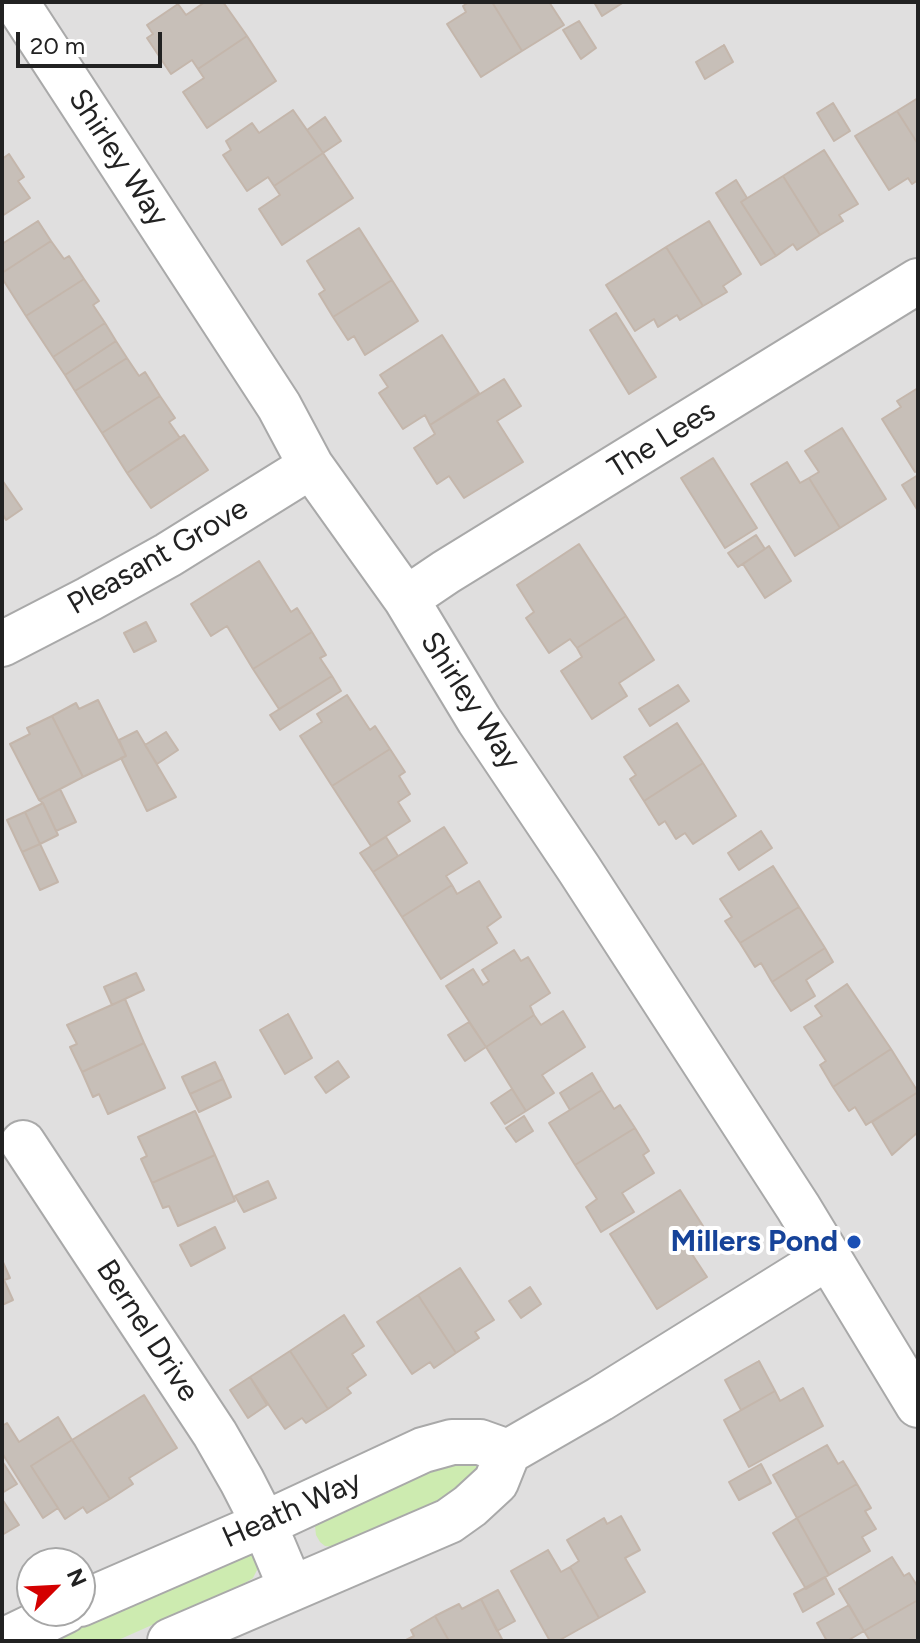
<!DOCTYPE html>
<html>
<head>
<meta charset="utf-8">
<style>
	body { margin:0 }
	#map { position:relative; width:920px; height:1643px; overflow:hidden; background:#f2efe9; font-family:Figtree,sans-serif }
	canvas { display:block }
	.frame { position:absolute; inset:0; border:4px solid #222; pointer-events:none }
	.north { position:absolute; left:16px; top:1547px; width:80px; height:80px; box-sizing:border-box; background:#fff; border:2px solid #a7a7a7; border-radius:50%; rotate:66deg; font-size:22px; font-weight:700; line-height:32px; text-align:center; color:#222 }
	.north::after { content:''; display:block; margin:auto; width:28px; height:36px; background:#d40000; clip-path:polygon(50% 0,100% 100%,50% 72%,0 100%) }
	.scale { position:absolute; left:16px; top:32px; width:146px; height:36px; box-sizing:border-box; border:4px solid #222; border-top:0; padding-left:10px; font-size:24px; line-height:28px; white-space:nowrap; color:#222; -webkit-text-stroke:6px #fff; paint-order:stroke }
</style>
</head>
<body>
<div id="map">
<canvas width="920" height="1643"></canvas>
<div class="frame"></div>
<div class="north">N</div>
<div class="scale">20 m</div>
</div>
<script>
const ctx = document.querySelector('canvas').getContext('2d');
ctx.lineJoin = 'round';
function fillPath(path, color) { ctx.fillStyle = color; ctx.fill(path, 'evenodd'); }
const shape = rows => new Path2D(rows.map(r => 'M' + r).join(''));
function stroke(path, color, width, dash) { ctx.strokeStyle = color; ctx.lineWidth = width; ctx.lineCap = dash ? 'butt' : 'round'; ctx.setLineDash(dash || []); ctx.stroke(path); }
function label(font, color, halo, rows, align = 'center') {
  ctx.font = font + ' Figtree,sans-serif'; ctx.lineWidth = 8; ctx.setLineDash([]); ctx.textBaseline = 'middle'; ctx.strokeStyle = halo; ctx.fillStyle = color; for (const [text, x, y, turn = 0] of rows) {
    ctx.save(); ctx.translate(x, y); ctx.rotate((+turn || 0) * Math.PI / 180); ctx.textAlign = isNaN(turn) ? turn : align; if (halo) ctx.strokeText(text, 0, 0); ctx.fillText(text, 0, 0); ctx.restore();
  }
}
fillPath(shape([
	[2,2,918,2,918,1641,2,1641],
	[32,1563,80,1563,80,1611,32,1611]
]), '#e0dfdf');
fillPath(shape([
	[447,1460,476,1463,479,1469,478,1476,442,1501,334,1547,325,1546,320,1542,316,1535,315,1526,319,1519],
	[246,1552,253,1556,257,1562,257,1570,253,1578,240,1586,116,1641,43,1641]
]), '#cdebb0');
const building = shape([
	[205,2,223,2,247,36,198,69,192,60,171,74,147,38,153,34,147,25,178,4,186,15,205,2],
	[469,2,492,2,522,51,481,77,447,24,466,12,463,6,469,2],
	[492,2,549,2,564,25,522,51,492,2],
	[594,2,624,2,602,16,594,2],
	[579,21,596,48,581,59,563,30,579,21],
	[247,36,276,81,207,128,183,92,204,78,198,69,247,36],
	[724,45,733,62,705,79,696,62,724,45],
	[918,98,918,144,897,111,918,98],
	[833,103,850,131,834,141,817,113,833,103],
	[293,110,323,153,274,186,268,177,247,191,223,155,231,150,226,141,252,123,259,133,293,110],
	[897,111,918,144,918,180,912,184,908,178,889,190,855,136,897,111],
	[325,117,341,141,323,153,307,130,325,117],
	[824,150,858,204,839,215,843,221,820,235,783,176,824,150],
	[323,153,353,198,282,245,259,209,280,195,274,186,323,153],
	[9,154,24,177,18,181,30,198,2,216,2,159,9,154],
	[783,176,820,235,797,250,793,244,776,256,741,202,783,176],
	[736,180,747,198,741,202,776,256,761,265,716,193,736,180],
	[38,221,51,241,2,273,2,244,38,221],
	[709,221,741,274,723,286,727,292,703,306,666,247,709,221],
	[359,228,392,280,333,317,319,294,325,290,307,261,359,228],
	[51,241,64,259,69,256,84,279,26,316,2,278,2,273,51,241],
	[666,247,703,306,680,320,677,315,658,327,654,319,635,331,606,285,666,247],
	[84,279,99,301,93,305,105,323,53,357,26,316,84,279],
	[392,280,418,321,365,355,354,336,348,340,333,317,392,280],
	[616,313,656,377,629,394,590,330,616,313],
	[105,323,116,341,65,375,53,357,105,323],
	[442,335,479,393,430,425,425,415,403,429,379,393,388,387,380,375,442,335],
	[116,341,127,358,75,391,65,375,116,341],
	[127,358,139,376,145,372,160,396,102,433,75,391,127,358],
	[504,379,521,406,497,421,523,462,464,498,449,476,437,484,414,448,435,434,430,425,504,379],
	[918,388,918,470,915,472,882,419,901,407,897,401,918,388],
	[160,396,175,418,169,422,180,438,127,473,102,433,160,396],
	[842,428,886,499,840,528,809,478,819,472,805,451,842,428],
	[184,435,208,470,151,508,127,473,184,435],
	[713,458,757,528,725,548,681,478,713,458],
	[787,462,800,483,809,478,840,528,795,556,751,484,787,462],
	[918,475,918,511,902,485,918,475],
	[2,480,22,509,6,520,2,513,2,480],
	[756,535,765,549,738,567,728,553,756,535],
	[579,544,626,616,577,648,570,639,549,653,526,618,534,612,517,585,579,544],
	[769,546,791,581,765,598,743,564,769,546],
	[259,561,291,612,297,608,312,632,253,669,227,626,211,636,191,604,259,561],
	[626,616,654,660,619,683,627,696,592,719,561,671,582,657,577,648,626,616],
	[146,622,156,641,134,652,124,633,146,622],
	[312,632,326,655,320,658,332,676,279,709,253,669,312,632],
	[332,676,341,691,280,730,270,715,332,676],
	[678,685,689,701,650,726,639,709,678,685],
	[347,695,370,730,375,726,390,749,332,786,300,736,322,722,317,714,347,695],
	[98,700,126,756,83,777,52,716,76,703,79,709,98,700],
	[52,716,83,777,39,800,10,744,30,734,27,728,52,716],
	[677,723,703,763,644,801,630,779,636,775,624,757,677,723],
	[137,731,176,797,147,811,121,758,126,756,119,740,137,731],
	[166,732,178,750,157,764,145,745,166,732],
	[390,749,405,772,399,776,410,794,398,802,410,821,371,846,332,786,390,749],
	[703,763,736,816,693,844,685,833,676,839,665,821,659,825,644,801,703,763],
	[60,789,76,822,56,831,43,803,39,800,60,789],
	[43,803,58,835,40,844,25,812,43,803],
	[25,812,40,844,22,852,7,820,25,812],
	[444,827,467,863,446,876,452,885,402,917,373,872,444,827],
	[761,831,772,848,739,870,728,853,761,831],
	[386,837,398,856,373,872,360,853,386,837],
	[40,844,58,882,40,890,22,852,40,844],
	[773,866,799,907,740,943,725,921,732,917,720,899,773,866],
	[479,881,501,917,487,927,497,943,441,979,402,917,452,885,457,894,479,881],
	[799,907,825,948,772,982,761,963,755,967,740,943,799,907],
	[825,948,833,962,806,980,815,996,791,1011,772,982,825,948],
	[514,950,521,961,528,957,550,993,530,1006,534,1015,486,1047,446,986,473,969,483,985,489,981,482,970,514,950],
	[136,973,144,990,112,1005,104,987,136,973],
	[847,984,891,1049,833,1087,820,1065,826,1061,804,1027,822,1016,815,1006,847,984],
	[125,999,144,1043,82,1072,70,1047,77,1044,67,1025,125,999],
	[563,1011,585,1047,542,1075,554,1093,526,1111,486,1047,534,1015,541,1025,563,1011],
	[288,1014,312,1058,285,1074,260,1030,288,1014],
	[469,1022,486,1047,465,1061,448,1035,469,1022],
	[144,1043,165,1088,108,1114,99,1094,93,1097,82,1072,144,1043],
	[891,1049,918,1092,866,1125,855,1107,849,1111,833,1087,891,1049],
	[338,1061,349,1077,326,1093,315,1077,338,1061],
	[215,1062,223,1079,190,1094,182,1077,215,1062],
	[592,1073,602,1090,570,1110,560,1093,592,1073],
	[223,1079,231,1097,199,1112,190,1094,223,1079],
	[512,1089,526,1111,505,1124,491,1103,512,1089],
	[602,1090,614,1109,620,1105,635,1128,575,1165,549,1123,602,1090],
	[918,1092,918,1132,892,1155,872,1122,918,1092],
	[195,1111,215,1155,152,1183,141,1159,147,1156,138,1137,195,1111],
	[524,1116,533,1131,516,1142,506,1128,524,1116],
	[635,1128,649,1151,643,1155,654,1173,622,1193,634,1212,601,1232,586,1207,597,1199,575,1165,635,1128],
	[215,1155,235,1201,178,1226,169,1206,163,1208,152,1183,215,1155],
	[268,1181,276,1198,244,1212,235,1196,268,1181],
	[680,1190,703,1226,682,1239,707,1277,657,1309,610,1234,680,1190],
	[215,1227,225,1248,191,1266,180,1245,215,1227],
	[2,1260,10,1278,4,1280,13,1300,2,1305,2,1260],
	[460,1268,494,1320,475,1332,479,1338,456,1353,418,1295,460,1268],
	[530,1287,541,1304,521,1318,509,1301,530,1287],
	[418,1295,456,1353,434,1368,430,1362,412,1374,377,1322,418,1295],
	[344,1315,364,1346,352,1354,366,1375,347,1388,351,1393,328,1409,290,1351,344,1315],
	[290,1351,328,1409,306,1423,302,1418,285,1429,250,1377,290,1351],
	[759,1361,775,1391,741,1410,725,1380,759,1361],
	[250,1377,267,1405,248,1418,230,1390,250,1377],
	[803,1388,823,1426,749,1467,724,1420,775,1391,780,1401,803,1388],
	[144,1395,177,1448,129,1478,133,1484,110,1499,72,1440,144,1395],
	[58,1417,72,1440,31,1466,58,1508,43,1518,2,1453,2,1426,7,1423,19,1442,58,1417],
	[72,1440,110,1499,87,1513,83,1507,65,1519,31,1466,72,1440],
	[827,1445,838,1464,843,1461,857,1484,797,1518,773,1475,827,1445],
	[2,1461,17,1484,2,1493,2,1461],
	[761,1464,771,1483,739,1500,729,1482,761,1464],
	[857,1484,871,1508,865,1511,876,1529,862,1537,870,1551,829,1575,797,1518,857,1484],
	[2,1499,19,1525,2,1535,2,1499],
	[621,1516,640,1550,625,1558,645,1592,599,1618,570,1567,579,1561,567,1540,604,1518,607,1524,621,1516],
	[797,1518,829,1575,806,1589,773,1533,797,1518],
	[548,1550,561,1572,570,1567,599,1618,558,1641,550,1641,511,1571,548,1550],
	[892,1557,904,1576,909,1573,918,1587,918,1600,864,1631,839,1589,892,1557],
	[825,1577,834,1594,803,1612,794,1594,825,1577],
	[498,1590,515,1621,497,1631,481,1599,498,1590],
	[481,1599,503,1641,449,1641,435,1616,459,1604,462,1609,481,1599],
	[918,1600,918,1641,870,1641,864,1631,918,1600],
	[849,1605,864,1631,847,1641,827,1641,817,1623,849,1605],
	[435,1616,449,1641,404,1641,414,1636,411,1630,435,1616]
]);
fillPath(building, '#c7bfb8');
stroke(building, '#c4b6ab', 2);
const minor = shape([
	[16,2,279,406,311,466,406,599,479,720,579,869,798,1207,918,1405],
	[406,599,446,572,918,281],
	[2,644,89,599,168,555,311,466],
	[23,1143,215,1434,242,1481,264,1524,291,1588],
	[80,1604,264,1524,423,1450,452,1442,480,1442,508,1452],
	[3,1641,65,1611],
	[170,1641,449,1521,470,1506,496,1482,508,1452,600,1399,828,1257]
]);
stroke(minor, '#a9a9a9', 48);
stroke(minor, '#fff', 44);
for (const [x, y, r, color] of [
	[854,1242,8,"#1a4fb4"]
]) { const dot = new Path2D(); dot.arc(x, y, r, 0, 2 * Math.PI); ctx.fillStyle = color; ctx.fill(dot); stroke(dot, '#fff', 3); }
label('30px', '#222', '#fff', [
	["Shirley Way",118,158,57],
	["The Lees",662,440,-32],
	["Pleasant Grove",158,557,-30],
	["Shirley Way",470,701,57],
	["Bernel Drive",147,1331,57],
	["Heath Way",292,1510,-24]
]);
label('bold 30px', '#164399', '#fff', [
	["Millers Pond",838,1242]
], 'right');
</script>
</body>
</html>
